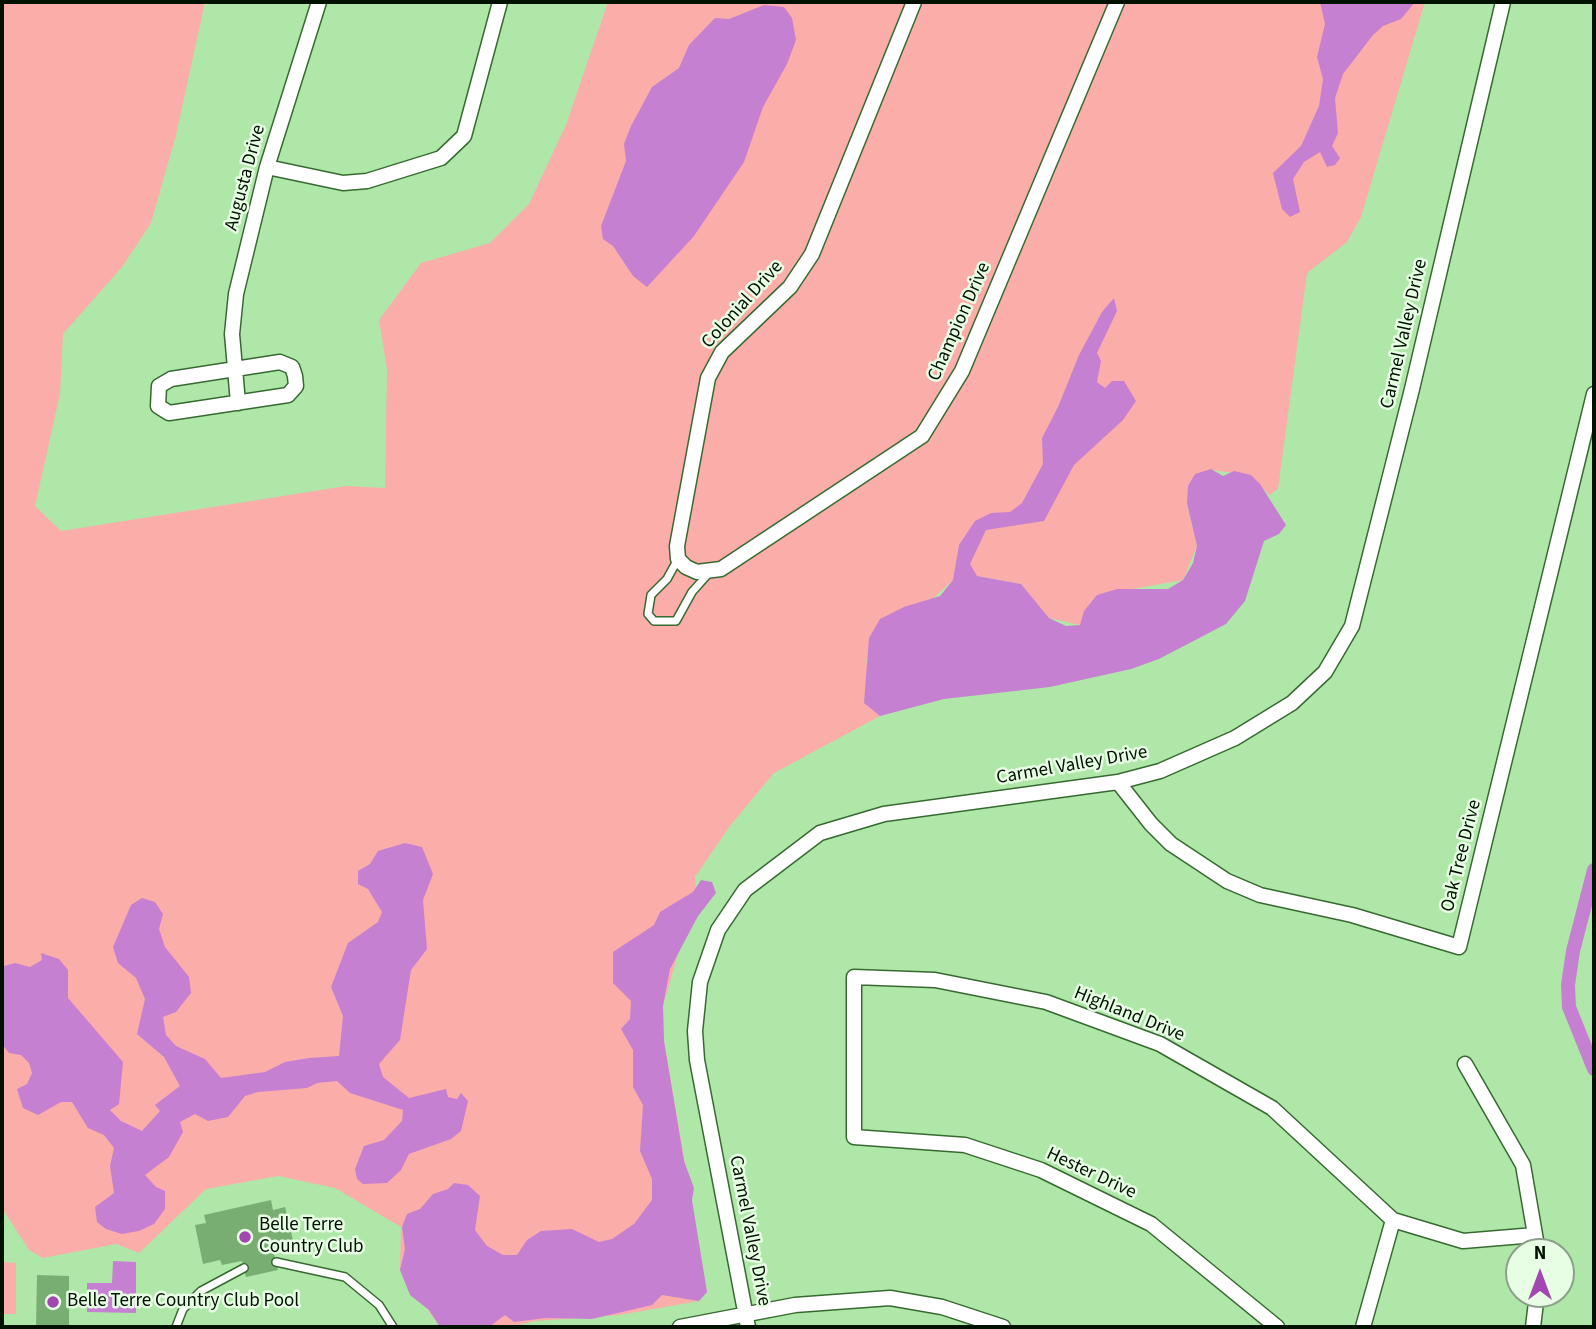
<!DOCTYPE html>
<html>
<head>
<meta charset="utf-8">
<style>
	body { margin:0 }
	#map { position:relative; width:1596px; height:1329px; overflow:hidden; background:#afe7a8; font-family:"Source Sans 3",sans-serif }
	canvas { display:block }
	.frame { position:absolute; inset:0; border:4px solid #010; pointer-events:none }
	.north { position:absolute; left:1505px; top:1238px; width:70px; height:70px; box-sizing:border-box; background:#e7fee4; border:2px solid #8b9f89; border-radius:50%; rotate:0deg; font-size:19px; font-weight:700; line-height:28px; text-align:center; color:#010 }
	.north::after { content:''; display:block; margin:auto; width:24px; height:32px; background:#a247b1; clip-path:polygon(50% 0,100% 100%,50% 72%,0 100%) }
</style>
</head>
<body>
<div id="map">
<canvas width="1596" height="1329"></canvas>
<div class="frame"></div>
<div class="north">N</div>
</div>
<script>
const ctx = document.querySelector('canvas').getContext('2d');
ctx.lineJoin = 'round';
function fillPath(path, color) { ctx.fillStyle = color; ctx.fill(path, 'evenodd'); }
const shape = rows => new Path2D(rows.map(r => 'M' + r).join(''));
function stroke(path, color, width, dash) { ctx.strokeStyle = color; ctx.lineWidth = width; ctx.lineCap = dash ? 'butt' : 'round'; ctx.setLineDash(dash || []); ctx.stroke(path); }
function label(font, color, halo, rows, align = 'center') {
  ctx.font = font + ' "Source Sans 3",sans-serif'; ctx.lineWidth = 5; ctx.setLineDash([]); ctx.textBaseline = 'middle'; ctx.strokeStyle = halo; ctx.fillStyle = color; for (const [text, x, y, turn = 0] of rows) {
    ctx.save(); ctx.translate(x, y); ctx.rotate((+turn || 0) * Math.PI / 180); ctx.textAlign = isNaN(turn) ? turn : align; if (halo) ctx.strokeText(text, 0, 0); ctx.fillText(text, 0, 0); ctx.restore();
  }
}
fillPath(shape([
	[2,2,205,2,176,135,151,223,122,267,63,334,60,394,35,506,61,531,346,486,385,488,387,369,379,320,421,263,490,243,529,204,566,125,608,2,1425,2,1361,217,1347,242,1307,273,1278,489,1269,495,1251,475,1211,470,1187,503,1197,546,1183,580,1098,595,1080,625,1049,618,1021,584,977,576,953,580,866,660,880,716,774,773,730,826,695,877,698,916,680,947,663,1006,664,1041,707,1292,699,1301,619,1315,535,1321,511,1327,440,1327,400,1270,401,1227,335,1188,278,1176,206,1189,139,1253,116,1244,43,1258,29,1250,2,1208],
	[2,1262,16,1263,16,1314,2,1314]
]), '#fbada9');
fillPath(shape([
	[1320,2,1415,2,1401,19,1383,26,1373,35,1343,74,1335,98,1338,133,1332,146,1340,158,1335,165,1327,167,1320,152,1304,162,1293,179,1300,212,1290,217,1282,209,1273,173,1301,146,1319,106,1323,79,1317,57,1325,24],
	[764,5,784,7,792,18,796,40,787,64,763,107,744,162,694,236,647,287,633,276,613,246,603,239,601,226,626,161,624,144,631,126,652,87,679,68,689,45,715,18,729,19],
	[1114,298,1117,311,1097,353,1101,361,1097,382,1105,388,1112,381,1124,381,1136,401,1123,420,1074,465,1044,521,986,530,970,564,977,576,1021,584,1049,618,1066,626,1080,625,1084,611,1097,595,1117,589,1168,589,1183,580,1193,563,1197,546,1187,503,1188,486,1195,474,1211,469,1223,476,1234,471,1251,475,1260,484,1286,525,1279,534,1264,541,1245,601,1226,624,1159,659,1131,669,1050,687,944,699,880,716,864,703,869,638,880,619,904,607,940,596,953,580,959,545,975,521,991,513,1010,512,1022,503,1043,464,1042,438,1058,407,1079,355,1102,312],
	[405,843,422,847,433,874,423,900,427,949,411,970,400,1040,379,1064,383,1077,409,1098,446,1089,448,1097,457,1099,461,1093,468,1101,461,1131,451,1139,409,1154,401,1170,387,1183,363,1184,357,1179,355,1169,364,1146,384,1140,402,1121,403,1110,350,1093,337,1081,317,1083,307,1088,258,1092,245,1096,228,1117,208,1121,195,1114,180,1122,183,1132,169,1157,145,1175,156,1187,165,1191,165,1209,154,1224,139,1231,122,1234,106,1229,97,1222,95,1207,114,1193,110,1166,114,1148,104,1135,88,1128,72,1102,61,1102,38,1115,23,1108,17,1089,27,1084,32,1073,29,1063,21,1055,9,1053,2,1044,4,966,15,963,30,967,42,960,41,953,59,959,68,970,68,998,123,1062,119,1104,110,1110,121,1121,142,1131,160,1111,155,1105,180,1086,164,1057,137,1034,145,999,136,978,118,963,113,947,131,905,142,898,155,902,163,914,159,929,165,947,189,977,191,993,176,1012,163,1017,166,1035,176,1046,205,1059,221,1078,265,1072,285,1062,309,1058,339,1056,343,1016,331,987,348,943,378,922,382,912,368,889,358,884,358,871,370,864,378,851],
	[701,880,712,882,716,893,698,916,670,969,663,1006,664,1041,684,1161,694,1188,692,1200,707,1292,699,1301,662,1295,652,1305,592,1319,546,1318,514,1322,505,1315,489,1327,440,1327,429,1310,410,1295,400,1270,405,1249,402,1227,407,1214,420,1209,433,1194,448,1189,454,1183,468,1185,480,1196,475,1230,487,1246,503,1255,517,1255,527,1240,541,1231,572,1229,599,1242,612,1239,634,1224,652,1200,652,1179,640,1151,643,1105,633,1087,633,1050,621,1029,630,1019,631,1001,613,983,613,952,654,925,660,912,693,892],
	[113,1261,136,1262,136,1313,87,1312,87,1283,112,1283]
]), '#c680d2');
stroke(shape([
	[1594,870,1573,951,1568,985,1569,1007,1594,1069]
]), '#c680d2', 14);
fillPath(shape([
	[271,1200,273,1210,285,1207,295,1249,274,1253,278,1270,246,1277,242,1261,222,1265,220,1260,203,1264,195,1225,206,1223,204,1215],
	[37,1275,69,1276,69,1327,36,1327]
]), '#79ae72');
const lane = shape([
	[678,559,667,579,651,595,648,614,654,621,676,621,692,592,709,573],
	[276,1262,345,1277,379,1305,393,1327],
	[176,1327,183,1309,201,1291,244,1268]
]);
const street = shape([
	[914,2,812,254,790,287,722,352,708,378,677,546,678,559,686,567,697,572,721,569,922,436,962,371,1117,2],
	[267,167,343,183,367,181,441,158,464,136,500,2],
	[280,362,292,367,295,376,296,386,288,395,169,413,158,406,159,386,171,379,280,362],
	[238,403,232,334,236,294,267,167,319,2],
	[1118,782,1151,824,1171,844,1227,881,1260,895,1352,915,1459,947,1594,394],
	[1465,1064,1523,1165,1538,1252],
	[680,1327,795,1305,890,1298,942,1307,1003,1327],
	[748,1327,697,1060,695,1031,700,982,718,930,745,890,820,833,884,814,1118,782,1160,771,1235,738,1292,703,1325,672,1352,626,1412,389,1503,2],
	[1277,1327,1151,1224,1041,1170,965,1145,854,1137,854,977,935,980,1046,1002,1160,1044,1272,1108,1393,1220,1463,1241,1535,1235],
	[1363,1327,1393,1220],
	[1533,1327,1537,1294]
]);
stroke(lane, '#376a31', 10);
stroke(street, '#376a31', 17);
stroke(lane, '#fff', 7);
stroke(street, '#fff', 14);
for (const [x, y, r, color] of [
	[245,1237,7,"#a247b1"],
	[53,1302,7,"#a247b1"]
]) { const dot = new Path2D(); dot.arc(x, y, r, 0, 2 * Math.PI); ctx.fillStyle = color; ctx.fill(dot); stroke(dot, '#e7fee4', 2.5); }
label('19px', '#010', '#e7fee4', [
	["Augusta Drive",246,178,-75],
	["Colonial Drive",743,305,-48],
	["Champion Drive",960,322,-66],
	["Carmel Valley Drive",1405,334,-77],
	["Carmel Valley Drive",1072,766,-10],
	["Oak Tree Drive",1462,856,-76],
	["Highland Drive",1129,1015,22],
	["Hester Drive",1091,1174,25],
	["Carmel Valley Drive",749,1231,79]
]);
label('19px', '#010', '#e7fee4', [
	["Belle Terre",259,1226],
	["Country Club",259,1248],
	["Belle Terre Country Club Pool",67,1302]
], 'left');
</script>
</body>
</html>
